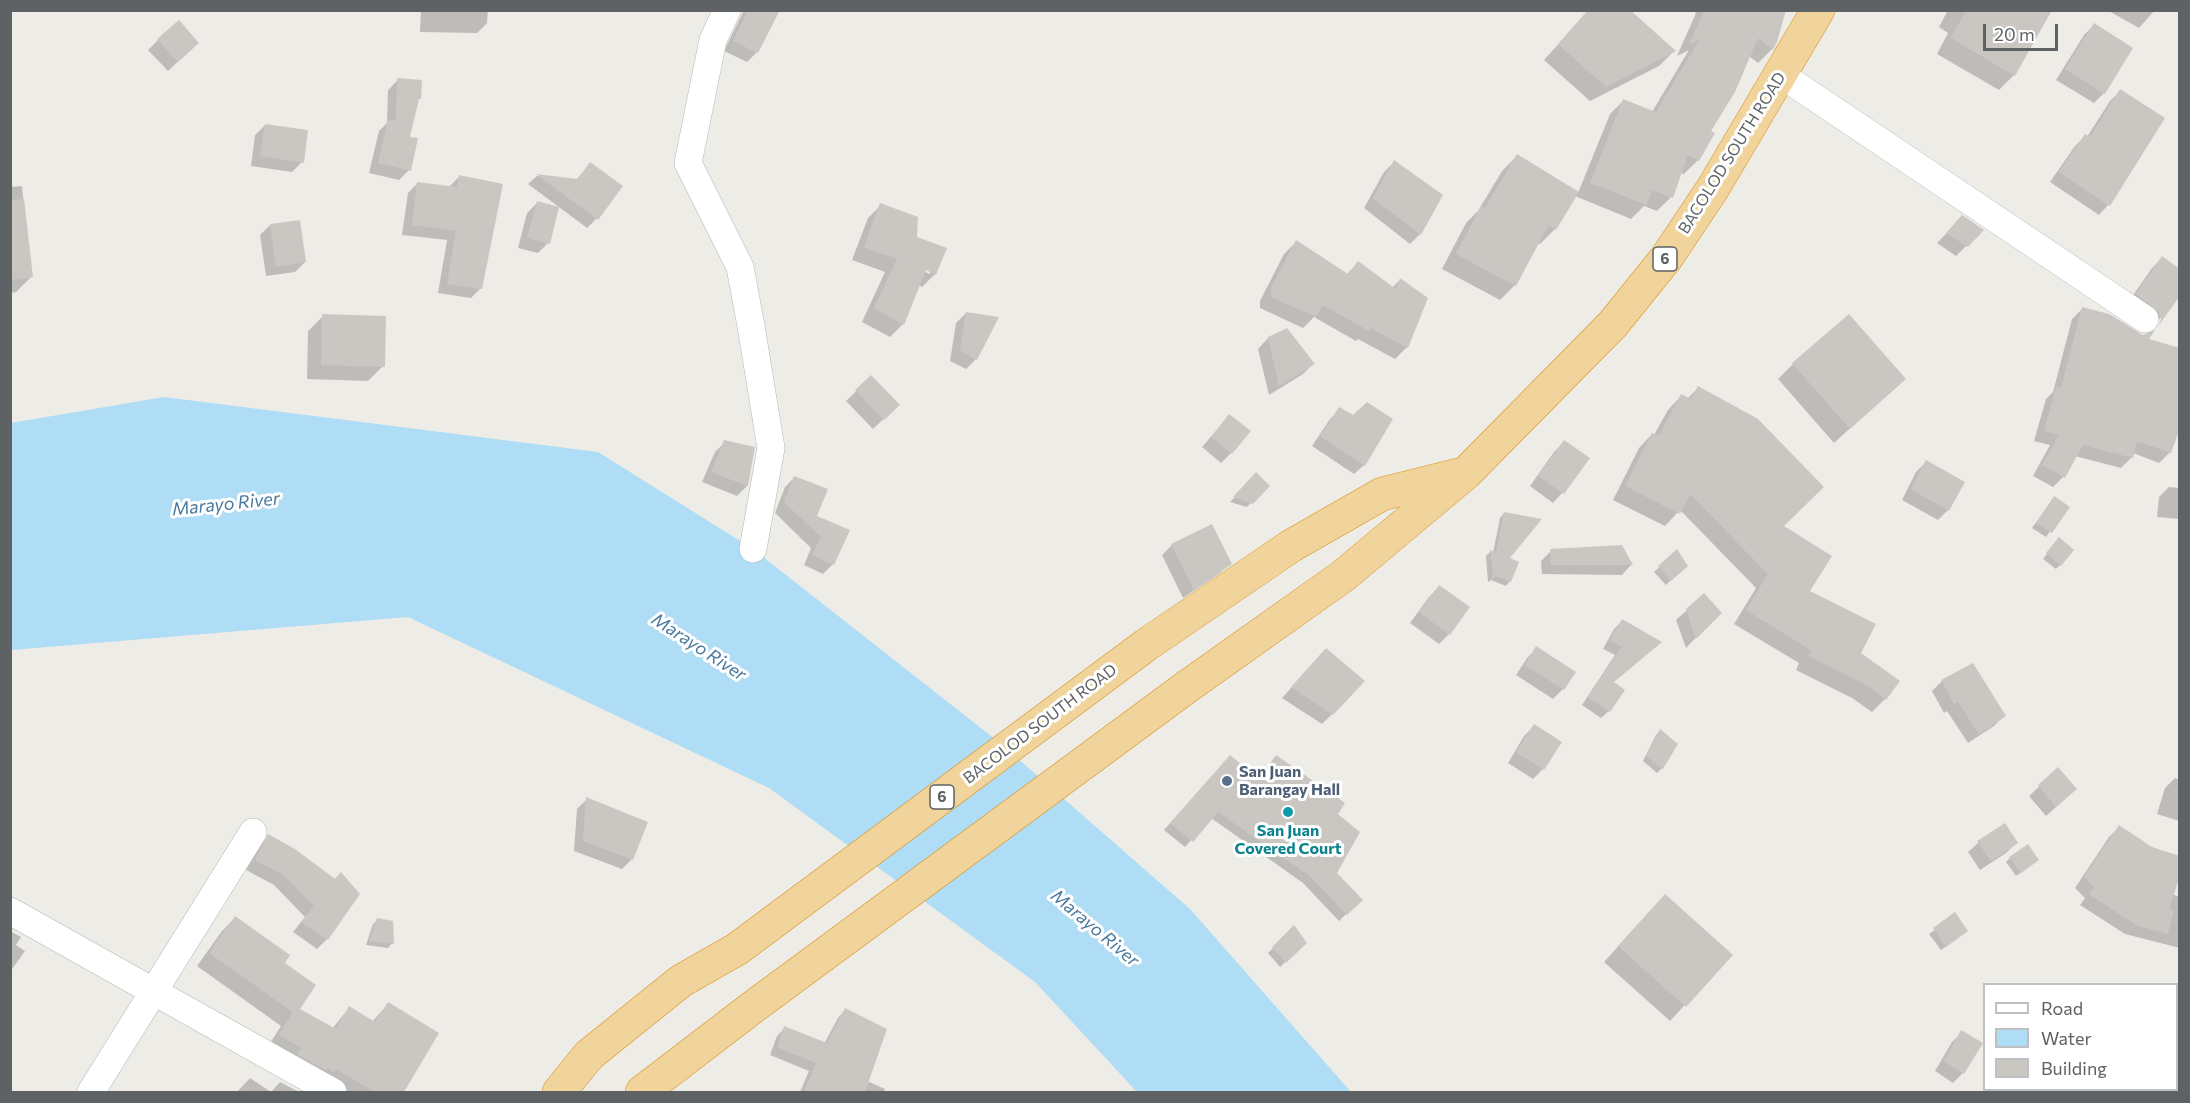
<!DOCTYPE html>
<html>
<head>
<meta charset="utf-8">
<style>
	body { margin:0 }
	#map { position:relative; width:2190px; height:1103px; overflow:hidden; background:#eeece6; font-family:Commissioner,sans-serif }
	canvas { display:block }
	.frame { position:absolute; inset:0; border:12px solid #5e6265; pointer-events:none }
	.legend { position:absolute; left:1983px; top:983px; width:195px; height:108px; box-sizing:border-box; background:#fff; border:2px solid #bfc0c1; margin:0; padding:8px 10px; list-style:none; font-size:18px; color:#5e6265 }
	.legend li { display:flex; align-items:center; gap:12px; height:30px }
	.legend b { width:30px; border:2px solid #bfc0c1 }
	.scale { position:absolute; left:1983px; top:24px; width:75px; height:27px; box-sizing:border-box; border:3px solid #5e6265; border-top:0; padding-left:8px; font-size:18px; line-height:21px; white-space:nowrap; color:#5e6265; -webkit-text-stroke:4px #fff; paint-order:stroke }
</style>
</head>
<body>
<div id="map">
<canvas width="2190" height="1103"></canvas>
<div class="frame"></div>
<ul class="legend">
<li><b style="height:8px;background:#fff"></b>Road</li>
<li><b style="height:16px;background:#afddf5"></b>Water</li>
<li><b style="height:16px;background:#cac7c3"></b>Building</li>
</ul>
<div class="scale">20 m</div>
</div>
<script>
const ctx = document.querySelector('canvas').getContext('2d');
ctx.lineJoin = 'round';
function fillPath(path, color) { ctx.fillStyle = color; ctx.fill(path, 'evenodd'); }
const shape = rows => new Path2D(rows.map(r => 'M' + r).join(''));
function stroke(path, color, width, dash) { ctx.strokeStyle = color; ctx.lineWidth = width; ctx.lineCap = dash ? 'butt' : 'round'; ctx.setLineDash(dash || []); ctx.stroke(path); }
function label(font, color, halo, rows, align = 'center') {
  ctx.font = font + ' Commissioner,sans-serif'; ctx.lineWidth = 6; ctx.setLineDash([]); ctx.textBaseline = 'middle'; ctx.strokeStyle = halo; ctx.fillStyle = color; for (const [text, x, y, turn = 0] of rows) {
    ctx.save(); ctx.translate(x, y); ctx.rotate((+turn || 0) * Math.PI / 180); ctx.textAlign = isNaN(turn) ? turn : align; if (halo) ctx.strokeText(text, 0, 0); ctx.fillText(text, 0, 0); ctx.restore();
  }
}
fillPath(shape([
	[164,397,598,452,753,549,1000,743,1190,909,1351,1092,1137,1092,1035,982,769,788,408,617,11,650,11,423]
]), '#afddf5');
fillPath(shape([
	[421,10,488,10,487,23,477,33,420,32],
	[744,10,778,10,757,52,747,62,724,51],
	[1589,10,1674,51,1659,66,1590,101,1544,60],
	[1693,10,1785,10,1776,41,1772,49,1758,63,1749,56,1708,131,1698,160,1684,174,1680,173,1671,197,1657,211,1644,206,1631,219,1575,196,1555,229,1540,244,1537,243,1515,285,1500,300,1442,269,1466,223,1478,211,1502,171,1517,156,1578,193,1610,114,1624,100,1652,112,1689,50,1677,56,1696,13],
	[1948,10,2051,10,2014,75,1999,90,1937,54,1948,33,1939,27],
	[2107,10,2155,10,2139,28],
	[2094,25,2104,93,2094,103,2056,80,2084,35],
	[158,40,187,53,168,71,148,50],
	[398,80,420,98,417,102,408,138,409,170,399,180,369,173,379,131,387,123,388,90],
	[2120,91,2163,118,2108,205,2099,215,2050,182,2075,146,2085,136,2087,137,2110,101],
	[265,125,302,162,292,172,251,166,255,135],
	[1394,162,1441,195,1420,234,1410,244,1364,208,1384,172],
	[590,164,596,219,587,228,528,184,537,176,576,180],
	[459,177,481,288,471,298,438,293,447,240,402,235,408,193,418,183,449,187],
	[22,186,31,277,16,292,10,293,10,187],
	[537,203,548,243,538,253,518,248,527,213],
	[881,205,916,238,935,274,922,287,918,285,903,324,890,337,862,322,885,272,852,260,868,218],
	[919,266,930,271,930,274,918,269],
	[1963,217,1982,230,1956,256,1937,243],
	[270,225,305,262,295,272,266,276,260,235],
	[1296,242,1346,275,1358,263,1392,288,1400,280,1407,347,1395,359,1358,339,1356,341,1314,317,1303,328,1260,308,1260,301,1284,254],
	[2162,258,2180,293,2151,330,2127,304,2152,268],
	[2083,308,2124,372,2170,452,2159,463,2133,453,2132,457,2121,468,2075,456,2063,477,2053,487,2033,476,2050,445,2034,441,2046,399,2053,392,2072,319],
	[966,313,976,359,966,369,950,361,956,323],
	[323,316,383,366,368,381,307,379,308,331],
	[1268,338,1313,364,1303,374,1269,395,1258,349],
	[1793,364,1904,379,1834,443,1778,379],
	[871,377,898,405,873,429,846,401],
	[1698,388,1782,526,1808,591,1859,653,1885,699,1872,712,1852,698,1796,670,1799,663,1734,624,1756,588,1680,510,1665,526,1613,500,1639,448,1652,434,1654,435,1668,410,1681,396,1687,399],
	[1340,409,1364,465,1354,474,1312,446,1330,419],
	[1229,416,1231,453,1221,463,1202,447],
	[725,442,753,448,747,486,737,496,702,482,715,452],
	[1564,442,1587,459,1562,493,1553,503,1530,486,1554,452],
	[1926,462,1948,510,1938,520,1902,500,1916,472],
	[1256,475,1267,486,1247,507,1230,502],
	[795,477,816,517,833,564,823,574,804,565,811,548,775,513,785,487],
	[2169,487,2180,488,2180,519,2157,517,2159,497],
	[2050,503,2068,507,2046,537,2032,528],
	[1504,513,1510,581,1506,586,1491,580,1488,582,1486,556,1490,552,1493,553,1500,518],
	[2055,544,2060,565,2056,569,2043,559],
	[1172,545,1230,563,1220,573,1183,598,1162,555],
	[1551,551,1631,565,1622,575,1542,574,1541,561],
	[1677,551,1686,566,1666,585,1654,572],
	[1439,587,1449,634,1439,644,1410,623,1429,597],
	[1687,610,1720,613,1686,648,1676,620],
	[1622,621,1660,642,1612,683,1609,711,1601,718,1582,705,1615,655,1603,649,1614,629],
	[1537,648,1563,689,1553,699,1516,675,1527,658],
	[1316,660,1332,714,1322,724,1282,698],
	[1942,681,2004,716,1994,726,1968,743,1947,711,1944,713,1932,691],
	[1534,726,1543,769,1533,779,1508,763,1524,736],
	[1660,731,1662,768,1657,773,1643,761,1656,735],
	[1276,757,1335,873,1361,900,1339,921,1303,883,1211,818,1185,847,1164,830,1223,764,1258,780],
	[2058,769,2065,799,2046,816,2029,796],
	[2175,778,2180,780,2179,821,2157,814,2165,788],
	[587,799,632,859,622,869,574,851,577,809],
	[2004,825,2016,843,2006,853,1980,870,1968,852,1978,843],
	[2119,827,2172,894,2180,897,2180,948,2125,934,2080,905,2085,898,2075,888,2109,837],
	[269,836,294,851,327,939,317,949,293,932,305,917,274,885,246,870,259,846],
	[2010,858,2033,864,2016,876,2006,862],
	[1650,911,1731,955,1670,1021,1604,962],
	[1955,915,1962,935,1941,950,1929,934],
	[235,918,283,963,298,1010,332,1029,349,1008,372,1022,388,1004,437,1034,402,1092,341,1092,267,1048,281,1026,197,966,222,931],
	[378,919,392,943,388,948,366,945,373,924],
	[1294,927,1305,943,1280,967,1268,953],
	[10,931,21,937,16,945,25,951,10,972],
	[845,1010,867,1081,885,1089,884,1092,800,1092,809,1071,770,1055,777,1036,785,1028,824,1044,838,1018],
	[1962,1032,1963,1073,1953,1083,1935,1071,1952,1042],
	[250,1078,271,1092,280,1082,299,1092,237,1092]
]), '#0003');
fillPath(shape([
	[748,10,780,10,758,53,733,41],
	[1588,10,1630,10,1676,51,1606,87,1558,44],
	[1704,10,1786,10,1777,42,1773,50,1758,38,1735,92,1711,131,1715,133,1699,161,1688,155,1673,198,1652,190,1647,205,1590,183,1623,99,1656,112,1700,39,1689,45],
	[1966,10,2052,10,2015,76,1951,38],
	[179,20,199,43,178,62,157,39],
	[2094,23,2133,48,2105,94,2065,69],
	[397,78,422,80,421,99,419,99,410,137,418,138,411,171,378,163,388,120,396,121],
	[2120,89,2165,118,2110,206,2059,172,2085,134,2090,137],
	[265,124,308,130,304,163,260,156],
	[1517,154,1579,192,1556,230,1548,226,1516,286,1456,254,1481,206,1485,208],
	[1394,160,1443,195,1421,235,1373,198],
	[590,162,623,186,598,220,536,174,578,179],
	[459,175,503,184,482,289,447,284,456,231,412,225,417,182,457,187],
	[24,199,33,277,10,280,10,200],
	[537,201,559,207,550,244,527,238],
	[880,203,918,217,917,237,947,248,936,275,926,270,904,325,874,308,897,259,864,247],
	[1962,215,1984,230,1968,247,1946,233],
	[300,220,306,262,276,267,270,224],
	[1296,240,1348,274,1358,261,1396,289,1400,278,1428,298,1408,348,1371,328,1369,331,1323,305,1316,317,1271,297,1271,288],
	[2162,256,2180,269,2180,296,2159,325,2161,319,2159,312,2136,294],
	[2082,307,2109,314,2143,335,2155,330,2149,339,2180,348,2180,428,2171,453,2137,441,2133,458,2083,445,2065,478,2042,465,2059,435,2044,431,2056,387,2061,388],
	[966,312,999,317,977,360,960,351],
	[322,314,386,316,385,367,321,365],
	[1849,314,1906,379,1850,429,1792,363],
	[1287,328,1315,364,1279,386,1268,337],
	[871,375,900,405,884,420,855,390],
	[1698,386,1758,419,1824,487,1784,526,1832,556,1810,591,1876,624,1861,653,1900,681,1886,700,1866,685,1808,656,1811,650,1746,610,1768,574,1690,494,1680,514,1625,486,1652,433,1659,436,1681,394,1691,399],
	[1367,402,1393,419,1365,466,1320,436,1339,407,1353,415],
	[1229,414,1251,431,1232,454,1211,437],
	[724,440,755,447,748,486,711,472],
	[1564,440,1590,458,1564,494,1538,476],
	[1926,460,1965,482,1949,511,1911,489],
	[1256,472,1270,486,1253,504,1233,497],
	[794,476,828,489,817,516,850,530,834,565,812,555,821,537,784,502],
	[2054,496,2070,507,2052,533,2036,523],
	[1504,512,1542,519,1510,558,1519,562,1511,582,1496,576,1491,581,1493,574,1490,550,1496,553],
	[1212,524,1232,564,1194,590,1171,544],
	[2059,537,2074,550,2061,566,2046,553],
	[1622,545,1633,565,1551,565,1550,549],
	[1677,549,1688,566,1671,581,1658,566],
	[1439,585,1470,607,1450,635,1419,612],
	[1704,593,1722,613,1696,639,1686,609],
	[1622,619,1662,642,1614,682,1625,690,1610,712,1588,697,1622,647,1610,640],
	[1536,646,1576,672,1564,690,1525,665],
	[1326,648,1365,681,1333,715,1291,687],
	[1973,663,2006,716,1979,734,1958,702,1954,704,1941,680],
	[1534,724,1562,742,1544,770,1516,752],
	[1660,729,1678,744,1663,769,1646,756],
	[1230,755,1259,779,1276,755,1345,803,1338,814,1360,832,1337,873,1363,900,1347,915,1310,876,1218,812,1193,842,1170,823],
	[2058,767,2077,789,2056,807,2038,785],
	[586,797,648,822,633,860,583,841],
	[2005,823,2018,843,1991,861,1977,841],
	[2119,825,2152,847,2180,856,2180,876,2169,909,2174,910,2168,934,2136,925,2089,894,2094,887,2084,877],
	[268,834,295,849,335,879,341,872,360,894,328,940,301,922,314,906,284,875,255,860],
	[2028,844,2039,860,2021,873,2009,857],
	[1665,894,1733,955,1686,1007,1618,946],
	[1955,912,1968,931,1946,947,1933,928],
	[235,916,290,955,285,963,316,985,300,1009,336,1029,349,1006,375,1022,388,1002,439,1033,404,1092,375,1092,336,1069,334,1072,327,1068,326,1070,297,1054,301,1048,279,1035,293,1012,209,953],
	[377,918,393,921,394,944,369,941],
	[1294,925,1307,943,1286,963,1272,947],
	[845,1008,887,1029,865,1092,804,1092,816,1063,777,1047,784,1026,827,1043],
	[1961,1030,1983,1043,1964,1074,1944,1061]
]), '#cac7c3');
const street = shape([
	[727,10,713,40,688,163,740,267,751,326,771,448,753,549],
	[1780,74,2145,319],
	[10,911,333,1092],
	[91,1092,253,832]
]);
const highway = shape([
	[559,1092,589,1055,681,981,737,949,1146,645,1291,546,1382,494,1458,475],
	[642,1092,753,1007,1188,686,1343,576,1466,473,1613,324,1667,257,1713,188,1818,10]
]);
stroke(street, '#b3b6b9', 28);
stroke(highway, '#da8f1a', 34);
stroke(street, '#fff', 27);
stroke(highway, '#f1d49b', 33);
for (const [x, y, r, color] of [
	[1227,781,6,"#5c6f8a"],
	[1288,812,6,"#0f9aa8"]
]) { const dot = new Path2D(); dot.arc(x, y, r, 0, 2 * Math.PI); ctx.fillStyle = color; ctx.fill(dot); stroke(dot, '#fff', 2); }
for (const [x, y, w] of [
	[1665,259,24],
	[942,797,24]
]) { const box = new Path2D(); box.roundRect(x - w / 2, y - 12, w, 24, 4.5); ctx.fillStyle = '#fff'; ctx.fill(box); stroke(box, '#5e6265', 1.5); }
label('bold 15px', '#5e6265', null, [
	["6",1665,259],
	["6",942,797]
]);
label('16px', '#5e6265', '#fff', [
	["BACOLOD SOUTH ROAD",1732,153,-58],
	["BACOLOD SOUTH ROAD",1040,724,-37]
]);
label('bold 16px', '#4e5e75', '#fff', [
	["San Juan",1239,772],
	["Barangay Hall",1239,790]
], 'left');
label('bold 16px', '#0d838f', '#fff', [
	["San Juan",1288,831],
	["Covered Court",1288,849]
]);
label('italic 18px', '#4a7a9d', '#fff', [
	["Marayo River",226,504,-6],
	["Marayo River",699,647,33],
	["Marayo River",1095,928,40]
]);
</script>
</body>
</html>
